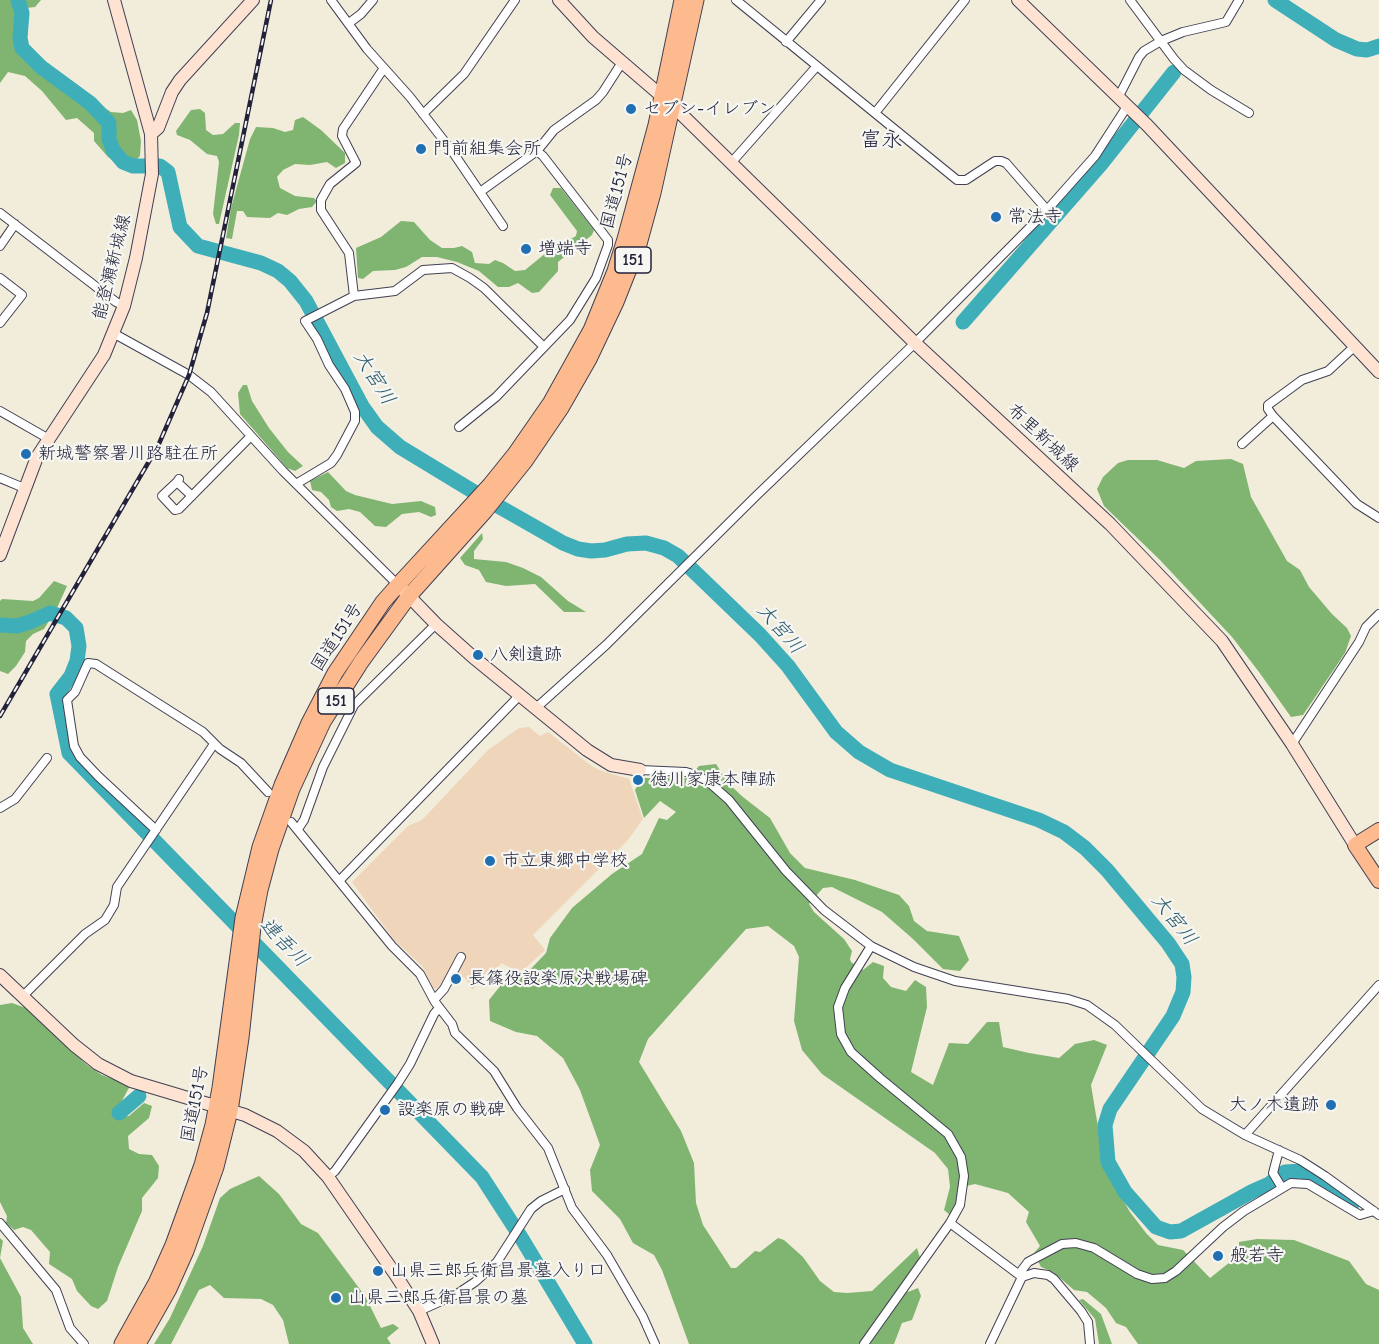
<!DOCTYPE html>
<html>
<head>
<meta charset="utf-8">
<style>
	body { margin:0 }
	canvas { display:block; background:#f2ecdb }
</style>
</head>
<body>
<canvas width="1379" height="1344"></canvas>
<script>
const ctx = document.querySelector('canvas').getContext('2d');
ctx.lineJoin = 'round';
function fillPath(path, color) { ctx.fillStyle = color; ctx.fill(path, 'evenodd'); }
const shape = rows => new Path2D(rows.map(r => 'M' + r).join(''));
function stroke(path, color, width, dash) { ctx.strokeStyle = color; ctx.lineWidth = width; ctx.lineCap = dash ? 'butt' : 'round'; ctx.setLineDash(dash || []); ctx.stroke(path); }
function label(font, color, halo, rows, align = 'center') {
  ctx.font = font + ' "Comic Neue","Klee One",sans-serif'; ctx.lineWidth = 4.5; ctx.setLineDash([]); ctx.textBaseline = 'middle'; ctx.strokeStyle = halo; ctx.fillStyle = color; for (const [text, x, y, turn = 0] of rows) {
    ctx.save(); ctx.translate(x, y); ctx.rotate((+turn || 0) * Math.PI / 180); ctx.textAlign = isNaN(turn) ? turn : align; if (halo) ctx.strokeText(text, 0, 0); ctx.fillText(text, 0, 0); ctx.restore();
  }
}
fillPath(shape([
	[529,727,540,736,548,732,589,764,599,770,629,779,643,819,628,840,533,935,545,950,519,974,502,963,472,990,466,979,452,971,443,986,434,989,422,966,394,940,352,882,408,826,422,820,488,750,519,728]
]), '#efd6bb');
fillPath(shape([
	[0,0,41,0,35,7,26,8,19,16,15,29,17,43,21,53,34,66,51,77,65,77,79,86,96,102,111,112,123,113,131,110,137,120,141,141,140,156,135,161,124,168,108,157,94,141,94,133,77,118,66,120,42,91,25,76,8,72,0,83],
	[200,109,205,113,206,130,213,135,223,134,235,123,240,123,239,135,219,224,216,224,213,214,219,162,217,156,207,154,190,140,177,135,176,131,191,110],
	[303,117,321,130,345,153,345,163,336,168,327,162,310,165,295,164,283,170,277,177,280,188,295,196,314,198,317,201,312,207,299,209,287,215,278,213,270,218,247,217,243,211,237,211,232,239,226,238,231,208,250,139,256,127,273,128,285,132,293,130,295,120],
	[553,188,561,188,594,230,592,235,558,262,558,271,539,292,532,293,518,283,509,287,498,287,479,271,457,262,437,257,422,257,406,267,395,270,373,271,363,279,358,278,356,248,381,237,401,221,414,222,430,240,442,248,454,248,462,246,472,252,475,263,489,264,495,260,503,263,515,271,525,270,562,240,569,240,576,236,577,231,550,195],
	[243,385,247,385,252,401,269,428,288,452,303,466,295,471,287,468,240,414,238,393],
	[1231,459,1243,464,1251,497,1287,561,1300,570,1309,587,1332,614,1347,628,1351,636,1345,653,1303,715,1291,717,1259,672,1232,637,1160,560,1104,506,1097,489,1103,477,1118,463,1128,460,1157,460,1184,468,1196,461],
	[328,472,346,491,355,495,392,504,421,501,435,507,436,515,431,517,419,512,402,514,386,527,375,526,360,512,349,509,337,511,331,507,329,500,321,492,312,490,310,481],
	[482,533,483,539,474,551,474,559,506,562,523,568,541,577,568,601,586,612,564,612,535,584,506,586,486,582,479,570,465,565,460,558],
	[54,581,67,586,57,608,44,629,33,634,26,641,25,652,16,666,8,674,0,671,0,601,2,599,33,601,39,598],
	[716,764,729,784,743,797,770,818,790,853,805,868,855,880,899,895,909,906,914,921,927,931,959,936,969,960,960,971,943,969,913,939,882,912,832,887,823,888,809,904,814,912,844,939,852,951,850,959,851,962,863,970,873,962,884,966,883,978,891,987,906,991,915,980,926,987,927,1007,911,1072,933,1085,949,1043,968,1044,987,1022,999,1022,1003,1047,1029,1053,1059,1058,1075,1044,1094,1040,1107,1045,1091,1085,1105,1169,1130,1212,1146,1233,1158,1245,1183,1250,1210,1278,1239,1255,1239,1242,1257,1239,1294,1240,1349,1261,1366,1284,1379,1290,1379,1344,1138,1344,1126,1327,1116,1323,1106,1308,1087,1292,1074,1290,1053,1272,1041,1267,1034,1253,1040,1246,1026,1222,1029,1212,1008,1193,975,1184,958,1188,956,1206,951,1216,944,1210,950,1187,948,1169,935,1153,822,1074,802,1050,794,1021,799,957,794,946,768,926,746,929,648,1039,639,1062,681,1131,694,1163,696,1203,703,1225,731,1268,736,1268,755,1251,760,1252,778,1238,784,1240,803,1257,820,1281,834,1292,847,1293,872,1291,917,1248,920,1258,902,1285,908,1292,918,1288,921,1296,912,1320,902,1323,894,1344,689,1344,662,1270,654,1255,633,1243,620,1219,592,1191,590,1170,600,1145,580,1090,563,1058,537,1036,516,1032,490,1021,489,1000,509,975,524,976,546,953,550,938,572,908,612,874,642,854,659,818,667,820,676,812,660,801,644,818,635,790,642,778,688,778,699,766],
	[12,1003,26,1008,87,1065,102,1075,130,1086,119,1106,118,1117,129,1116,144,1103,152,1106,149,1118,128,1136,129,1149,139,1154,152,1155,159,1166,158,1178,142,1198,142,1211,118,1267,107,1301,98,1309,91,1306,77,1291,72,1279,49,1264,50,1252,31,1230,23,1227,14,1230,6,1223,7,1216,0,1202,0,1005],
	[259,1176,279,1194,301,1224,318,1233,365,1296,381,1328,393,1324,399,1328,387,1338,391,1344,289,1344,283,1320,273,1305,261,1299,224,1298,210,1285,199,1290,171,1344,154,1344,170,1318,203,1246,220,1198,230,1189],
	[0,1238,3,1241,0,1258,21,1297,23,1328,33,1344,0,1344],
	[1083,1299,1101,1314,1112,1344,1099,1344,1095,1319,1079,1300]
]), '#80b571');
stroke(shape([
	[18,0,22,13,20,38,22,48,41,67,90,103,109,123,109,139,113,150,123,162,133,166,160,166,168,172,180,227,198,246,261,263,278,271,290,281,306,301,362,406,377,427,400,447,484,498,563,543,578,549,591,551,605,550,627,544,646,543,664,548,678,556,760,635,788,666,836,732,859,752,890,770,1039,820,1064,832,1085,848,1107,870,1168,943,1182,964,1184,977,1183,992,1173,1016,1110,1109,1105,1125,1108,1162,1125,1192,1156,1227,1170,1232,1181,1231,1253,1191,1269,1184,1285,1172,1303,1171,1317,1178,1352,1204],
	[1275,0,1336,40,1357,49,1367,50,1379,46],
	[963,322,1101,164,1174,72],
	[0,625,17,626,30,622,50,613,66,618,76,628,79,646,77,661,71,676,57,694,69,753,482,1177,522,1239,585,1344],
	[119,1113,139,1096]
]), '#3eaeb9', 15);
const street = shape([
	[331,0,367,49,410,97,452,151,503,226],
	[736,0,957,180,966,180,995,161,1001,161,1006,163,1047,210],
	[1130,0,1174,59,1184,70,1211,90,1249,113],
	[349,23,361,14,373,0],
	[786,42,821,0],
	[1119,96,1139,57,1144,51,1161,41,1183,32,1226,22,1239,0],
	[875,113,965,0],
	[423,114,464,74,515,0],
	[731,163,817,66],
	[480,192,537,151,554,130,596,100,603,92,619,67,624,63],
	[0,213,116,302,124,306],
	[0,246,15,224],
	[0,278,22,295,0,323],
	[354,296,349,253,321,210,321,200,330,184,356,163,342,136,343,129,384,68],
	[113,333,189,375,211,392,283,471,398,585],
	[0,411,49,439],
	[1273,416,1357,504,1379,518],
	[459,427,496,397,570,320,596,278,608,245,608,240,543,156,537,151],
	[1242,444,1273,416,1268,409,1268,405,1302,380,1328,371,1355,346],
	[0,478,24,488],
	[179,479,177,482,192,496],
	[177,482,162,496,175,510,179,509,251,436],
	[296,484,331,463,337,455,355,421,355,412,345,389,329,365,317,339,305,321,307,320,354,296,395,291,423,270,452,268,470,278,484,288,544,347],
	[536,708,606,645,755,497,915,343,1047,210,1095,156,1128,105],
	[1292,744,1359,642,1366,627,1379,614],
	[640,770,686,772,699,776,712,785,729,800,786,871,824,910,871,946,914,967,955,981,1068,999,1087,1005,1115,1025,1202,1109,1245,1135,1300,1160,1325,1176,1379,1215],
	[0,808,15,799,47,758],
	[291,822,392,946,420,974,435,1002,452,1024,455,1033,494,1071,517,1108,548,1148,572,1208,607,1255,643,1317,655,1344],
	[298,829,304,820,323,767,354,705,436,624],
	[156,830,98,776,80,757,74,746,67,700,75,692,88,663,96,664,203,732,220,749,241,763,268,792],
	[340,880,520,695],
	[23,996,85,934,105,920,114,905,117,887,214,744],
	[434,1000,444,989,461,957],
	[1245,1135,1379,985],
	[1279,1150,1273,1173,1282,1188],
	[328,1177,335,1171,398,1083,410,1064,434,1014,439,1008],
	[0,1223,56,1290,70,1328,84,1344],
	[950,1223,1022,1277,990,1344],
	[1019,1274,1028,1262,1062,1244,1076,1243,1094,1248,1137,1274,1152,1279,1165,1278,1176,1271,1223,1227,1244,1211,1291,1183,1308,1184,1360,1215,1374,1211],
	[1022,1277,1034,1273,1048,1275,1054,1279,1081,1311,1088,1322,1090,1344],
	[419,1311,457,1294,475,1282,497,1262,531,1209,541,1201,565,1189],
	[864,1344,950,1223,960,1205,964,1176,961,1157,948,1134,880,1078,851,1052,841,1034,838,1007,845,988,871,946]
]);
const secondary = shape([
	[559,0,593,37,672,105,915,343,1110,524,1222,641,1292,744,1355,845],
	[1018,0,1147,125,1379,372],
	[151,134,158,128,172,92,180,80,253,0],
	[0,555,37,457,104,355,124,306,136,258,152,174,151,134,114,0],
	[403,590,436,624,473,657,587,750,611,765,640,770],
	[0,975,74,1045,98,1064,131,1081,245,1115,277,1131,304,1151,328,1177,395,1274,419,1311,433,1344]
]);
const primary = shape([
	[1379,830,1355,845,1379,881]
]);
const highway = shape([
	[122,1344,156,1283,173,1245,202,1165,213,1125,220,1088,243,918,260,847,282,785,309,723,335,673,383,602,398,585,490,485,515,454,551,402,591,330,615,271,625,239,656,125,682,0],
	[138,1344,169,1289,186,1251,216,1167,230,1111,241,1038,253,927,260,890,271,849,292,789,323,722,361,662,409,596,485,511,525,461,561,408,589,359,616,302,639,244,653,193,696,0]
]);
stroke(street, '#414053', 10);
stroke(secondary, '#414053', 14);
stroke(primary, '#414053', 16);
stroke(highway, '#414053', 17);
stroke(street, '#fff', 8);
stroke(secondary, '#fee3d2', 12);
stroke(primary, '#fcba8e', 14);
stroke(highway, '#fcba8e', 15);
const rail = shape([
	[0,716,158,446,189,375,207,313,271,0]
]);
stroke(rail, '#22223b', 4.5);
stroke(rail, '#f6f6f2', 2, [7]);
for (const [x, y, r, color] of [
	[631,109,6,"#1f6fb2"],
	[421,149,6,"#1f6fb2"],
	[996,217,6,"#1f6fb2"],
	[526,249,6,"#1f6fb2"],
	[26,454,6,"#1f6fb2"],
	[478,655,6,"#1f6fb2"],
	[638,780,6,"#1f6fb2"],
	[490,861,6,"#1f6fb2"],
	[456,979,6,"#1f6fb2"],
	[1331,1105,6,"#1f6fb2"],
	[385,1110,6,"#1f6fb2"],
	[1218,1256,6,"#1f6fb2"],
	[378,1271,6,"#1f6fb2"],
	[336,1298,6,"#1f6fb2"]
]) { const dot = new Path2D(); dot.arc(x, y, r, 0, 2 * Math.PI); ctx.fillStyle = color; ctx.fill(dot); stroke(dot, '#f6f6f2', 2); }
for (const [x, y, w] of [
	[633,260,36],
	[336,701,36]
]) { const box = new Path2D(); box.roundRect(x - w / 2, y - 13, w, 26, 4.5); ctx.fillStyle = '#f6f6f2'; ctx.fill(box); stroke(box, '#22223b', 1.5); }
label('bold 16px', '#22223b', null, [
	["151",633,260],
	["151",336,701]
]);
label('18px', '#22223b', '#f6f6f2', [
	["セブン-イレブン",643,109],
	["門前組集会所",433,149],
	["常法寺",1008,217],
	["増端寺",538,249],
	["新城警察署川路駐在所",38,454],
	["八剣遺跡",490,655],
	["徳川家康本陣跡",650,780],
	["市立東郷中学校",502,861],
	["長篠役設楽原決戦場碑",468,979],
	["大ノ木遺跡",1319,1105,"right"],
	["設楽原の戦碑",397,1110],
	["般若寺",1230,1256],
	["山県三郎兵衛昌景墓入り口",390,1271],
	["山県三郎兵衛昌景の墓",348,1298]
], 'left');
label('18px', '#22223b', '#f6f6f2', [
	["国道151号",617,191,-75],
	["能登瀬新城線",112,267,-76],
	["布里新城線",1043,438,43],
	["国道151号",337,637,-57],
	["国道151号",195,1104,-79]
]);
label('italic 20px', '#2d5a6d', '#f6f6f2', [
	["大宮川",374,378,58],
	["大宮川",780,629,49],
	["大宮川",1174,920,52],
	["連吾川",284,943,46]
]);
label('21px', '#22223b', '#f6f6f2', [
	["富永",881,140]
]);
</script>
</body>
</html>
